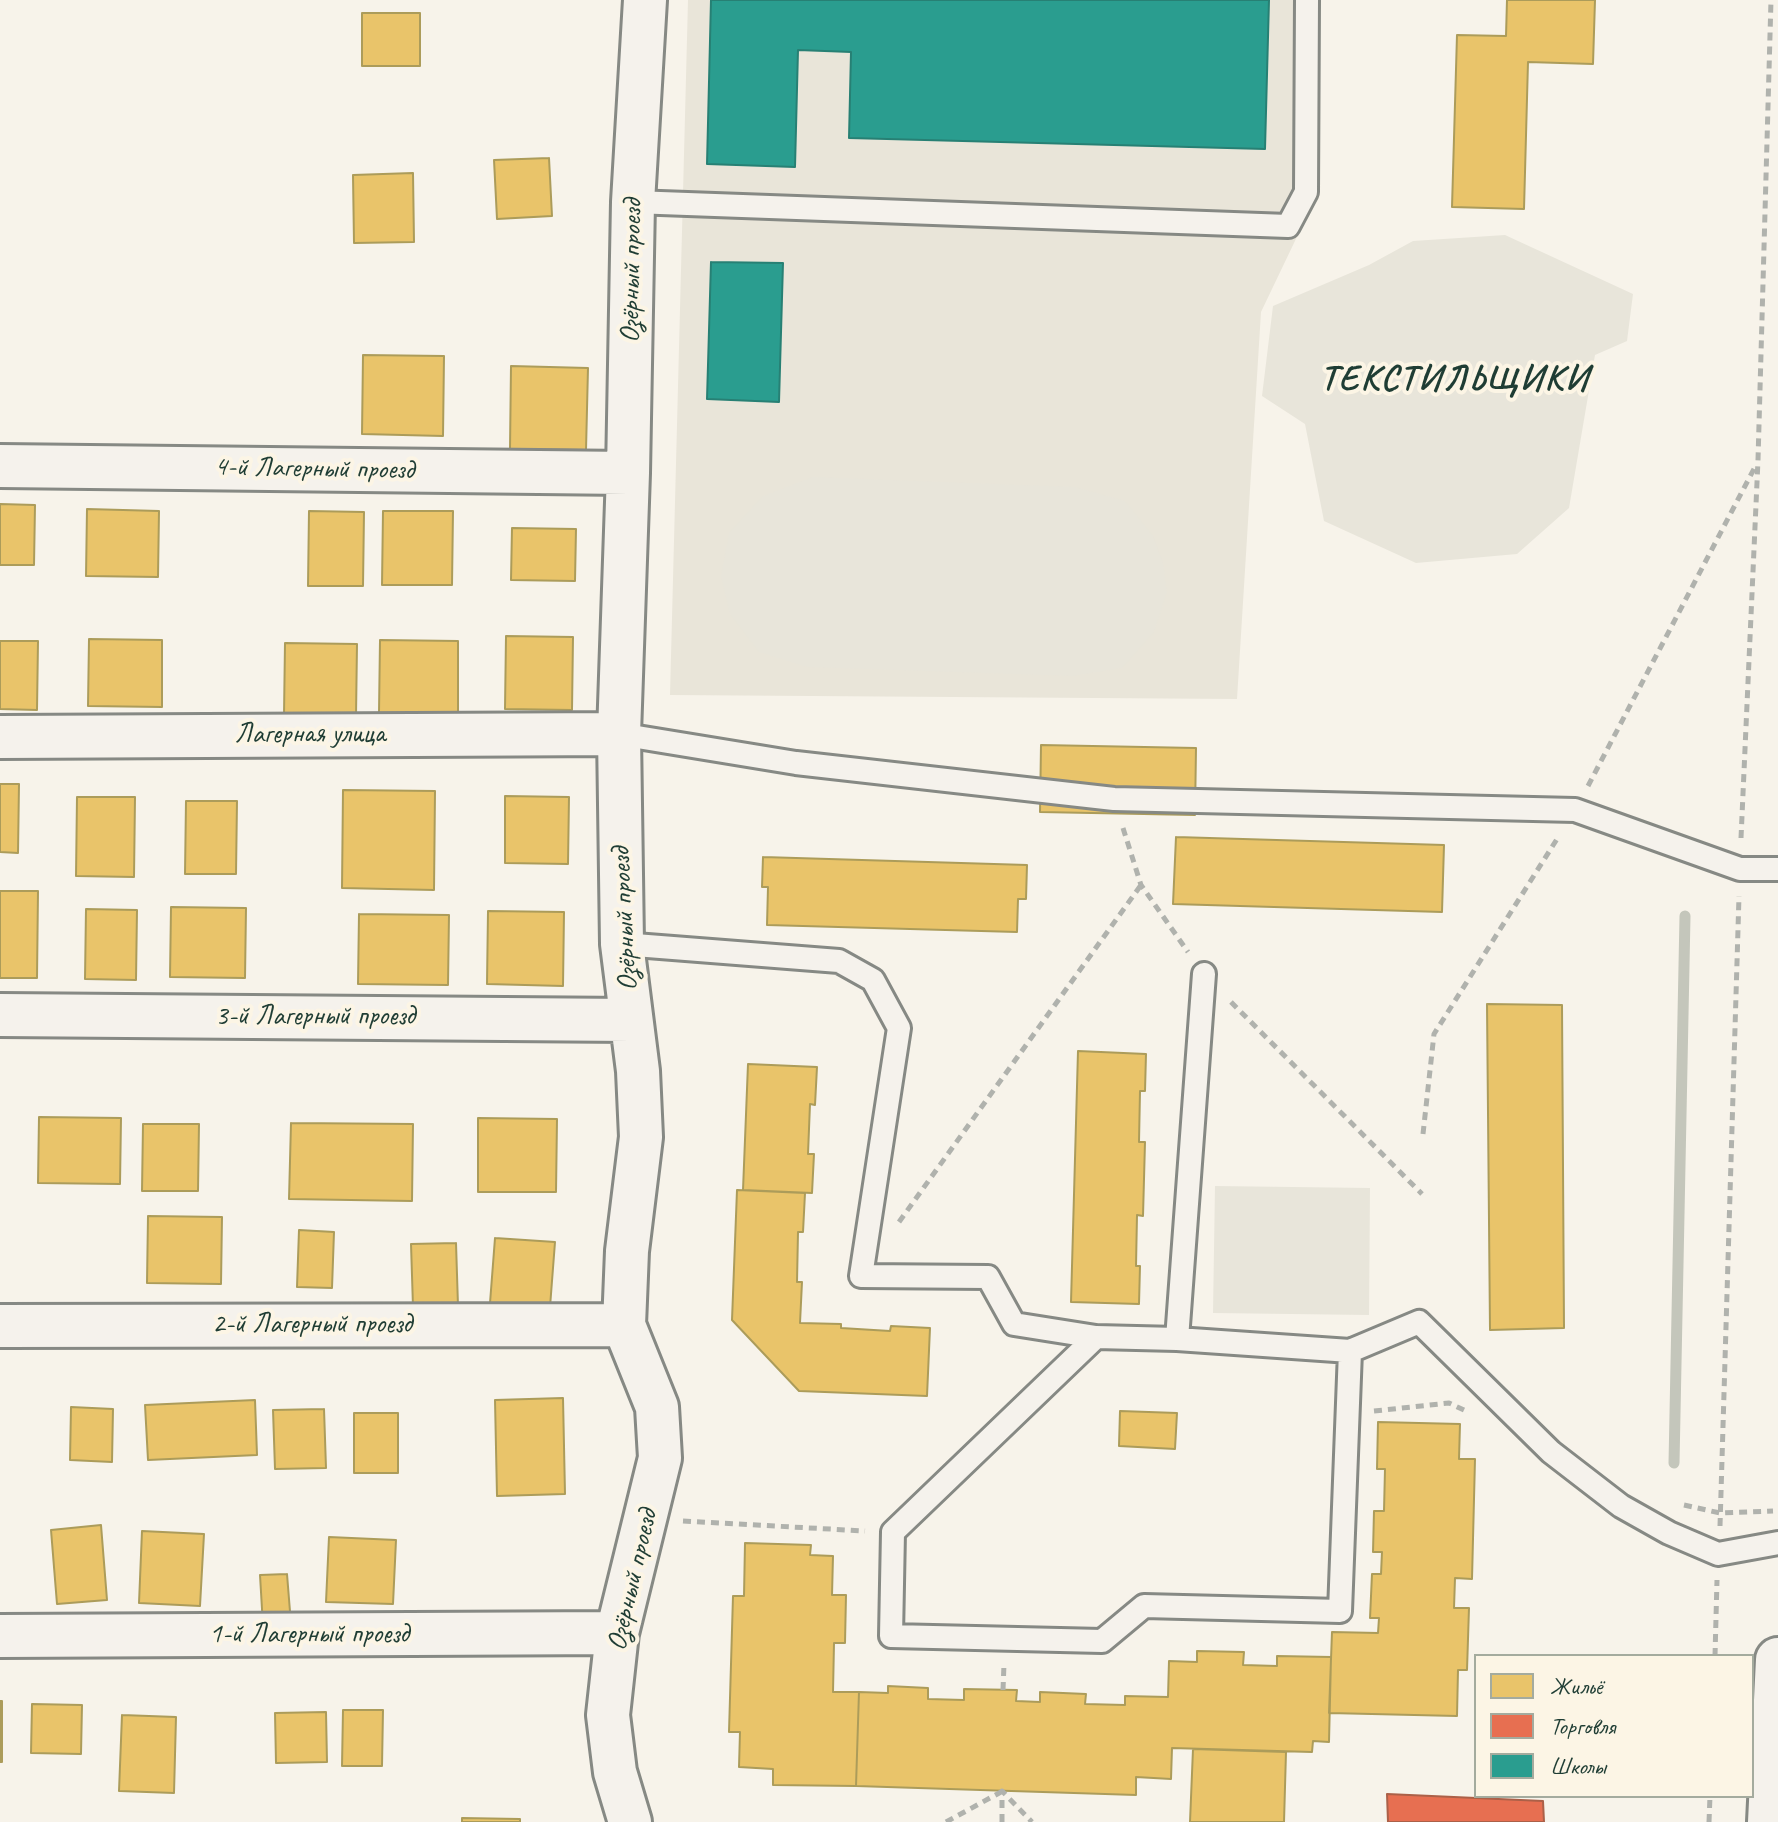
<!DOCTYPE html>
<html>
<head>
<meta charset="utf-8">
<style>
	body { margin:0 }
	#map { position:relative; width:1778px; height:1822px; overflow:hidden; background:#f7f3ea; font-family:Caveat,sans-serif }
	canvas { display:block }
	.legend { position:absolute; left:1474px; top:1654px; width:280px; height:144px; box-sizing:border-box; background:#fcf5e5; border:2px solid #a4ab9e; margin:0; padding:10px 14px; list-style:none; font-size:24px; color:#1f3d34 }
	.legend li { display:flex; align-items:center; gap:16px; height:40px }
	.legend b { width:40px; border:2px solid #a4ab9e }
</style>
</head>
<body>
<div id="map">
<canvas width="1778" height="1822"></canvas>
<ul class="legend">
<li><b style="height:22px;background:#e9c46a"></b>Жильё</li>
<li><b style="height:22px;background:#e76f51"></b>Торговля</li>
<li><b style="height:22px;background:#2a9d8f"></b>Школы</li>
</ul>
</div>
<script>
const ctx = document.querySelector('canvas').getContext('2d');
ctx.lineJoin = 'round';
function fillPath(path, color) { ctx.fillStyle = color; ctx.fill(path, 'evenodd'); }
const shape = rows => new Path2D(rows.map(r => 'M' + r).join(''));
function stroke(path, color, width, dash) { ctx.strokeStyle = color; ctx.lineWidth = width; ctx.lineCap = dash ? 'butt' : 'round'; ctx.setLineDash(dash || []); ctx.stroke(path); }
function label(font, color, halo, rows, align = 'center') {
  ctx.font = font + ' Caveat,sans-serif'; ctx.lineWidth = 8; ctx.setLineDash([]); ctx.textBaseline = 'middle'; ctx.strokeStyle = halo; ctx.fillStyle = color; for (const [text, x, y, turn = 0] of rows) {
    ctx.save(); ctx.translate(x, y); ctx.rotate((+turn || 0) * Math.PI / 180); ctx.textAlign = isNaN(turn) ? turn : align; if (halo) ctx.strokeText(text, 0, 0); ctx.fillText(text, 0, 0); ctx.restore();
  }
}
fillPath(shape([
	[688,0,1320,0,1316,197,1261,312,1237,699,670,695]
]), '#e9e5d9');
fillPath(shape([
	[1505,235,1633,294,1627,341,1595,355,1569,508,1517,554,1416,563,1324,521,1305,424,1262,396,1273,306,1369,265,1413,241],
	[813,477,1075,487,1125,501,1153,536,1163,563,1167,592,1154,632,1122,668,1073,676,807,667,759,652,730,614,721,576,729,533,763,496],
	[1215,1186,1370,1188,1369,1315,1213,1313]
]), '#e8e5da');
const homes = shape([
	[1507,0,1595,0,1593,64,1528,62,1524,209,1452,207,1457,35,1506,36,1507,0],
	[362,13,420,13,420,66,362,66,362,13],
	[549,158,552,216,497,219,494,160,549,158],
	[413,173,414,242,354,243,353,175,413,173],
	[363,355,444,356,443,436,362,434,363,355],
	[511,366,588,368,586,450,510,449,511,366],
	[0,504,35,505,34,565,0,565,0,504],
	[87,509,159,511,158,577,86,576,87,509],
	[309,511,364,512,363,586,308,586,309,511],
	[383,511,453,511,452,585,382,585,383,511],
	[512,528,576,529,575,581,511,580,512,528],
	[506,636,573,637,572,710,505,709,506,636],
	[89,639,162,640,162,707,88,706,89,639],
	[380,640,458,641,458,714,379,713,380,640],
	[0,641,38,641,37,710,0,709,0,641],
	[285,643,357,644,356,716,284,715,285,643],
	[1041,745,1196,748,1195,815,1040,812,1041,745],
	[0,784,19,784,18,853,0,852,0,784],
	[343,790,435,791,434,890,342,888,343,790],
	[505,796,569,797,568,864,505,863,505,796],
	[77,797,135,797,134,877,76,876,77,797],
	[186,801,237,801,236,874,185,874,186,801],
	[1176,837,1444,845,1442,912,1173,904,1176,837],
	[763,857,1027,865,1026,899,1018,899,1017,932,767,925,768,887,762,887,763,857],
	[0,891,38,891,37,978,0,978,0,891],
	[171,907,246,908,245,978,170,977,171,907],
	[86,909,137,910,136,980,85,979,86,909],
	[488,911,564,912,563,986,487,984,488,911],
	[359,914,449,915,448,985,358,984,359,914],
	[1487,1004,1562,1005,1564,1328,1490,1330,1487,1004],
	[1078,1051,1146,1054,1145,1091,1140,1091,1139,1142,1145,1142,1143,1216,1137,1215,1136,1266,1140,1266,1139,1304,1071,1302,1078,1051],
	[748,1064,817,1067,815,1105,810,1104,808,1154,814,1154,812,1193,743,1190,748,1064],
	[39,1117,121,1118,120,1184,38,1183,39,1117],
	[478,1118,557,1119,556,1192,478,1192,478,1118],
	[291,1123,413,1124,412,1201,289,1199,291,1123],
	[143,1124,199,1124,198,1191,142,1191,143,1124],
	[737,1190,805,1193,803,1232,798,1232,797,1282,802,1282,800,1323,841,1324,841,1328,890,1331,891,1326,930,1328,927,1396,799,1391,732,1320,737,1190],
	[148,1216,222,1217,221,1284,147,1283,148,1216],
	[299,1230,334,1232,332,1288,297,1287,299,1230],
	[495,1238,555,1242,550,1307,490,1303,495,1238],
	[456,1243,458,1306,413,1307,411,1244,456,1243],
	[563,1398,565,1494,497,1496,495,1400,563,1398],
	[255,1400,257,1455,148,1460,145,1405,255,1400],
	[71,1407,113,1409,112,1462,70,1460,71,1407],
	[324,1409,326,1468,275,1469,273,1410,324,1409],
	[1120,1411,1177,1413,1175,1449,1119,1446,1120,1411],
	[354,1413,398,1413,398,1473,354,1473,354,1413],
	[1378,1422,1460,1424,1459,1459,1475,1459,1472,1579,1455,1578,1454,1608,1469,1608,1467,1670,1458,1670,1457,1716,1329,1713,1332,1632,1378,1633,1379,1618,1370,1618,1372,1574,1381,1574,1382,1552,1373,1552,1374,1511,1384,1511,1385,1469,1377,1469,1378,1422],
	[101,1525,107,1600,57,1604,51,1530,101,1525],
	[142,1531,204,1534,200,1606,139,1603,142,1531],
	[329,1537,396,1540,393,1604,326,1602,329,1537],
	[745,1543,811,1545,810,1555,833,1556,832,1595,846,1595,845,1643,834,1643,833,1692,859,1692,856,1786,773,1785,773,1769,739,1767,740,1732,729,1732,733,1596,744,1596,745,1543],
	[287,1574,291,1624,263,1626,260,1575,287,1574],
	[1197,1651,1244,1652,1243,1665,1277,1666,1277,1656,1331,1657,1329,1742,1313,1741,1312,1752,1172,1748,1171,1779,1136,1777,1136,1795,856,1786,859,1692,888,1693,888,1686,928,1688,928,1699,964,1700,964,1689,1017,1690,1016,1701,1040,1702,1040,1692,1086,1694,1085,1704,1125,1705,1125,1696,1168,1697,1169,1661,1197,1662,1197,1651],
	[0,1701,2,1701,2,1762,0,1762,0,1701],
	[32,1704,82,1705,81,1754,31,1753,32,1704],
	[343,1710,383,1710,382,1766,342,1766,343,1710],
	[326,1712,327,1762,276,1763,275,1713,326,1712],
	[122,1715,176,1717,174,1793,119,1791,122,1715],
	[1193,1749,1286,1752,1284,1822,1190,1822,1193,1749],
	[462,1818,520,1819,520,1822,462,1822,462,1818]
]);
fillPath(homes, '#e9c46a');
stroke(homes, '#ac9c5a', 2);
const shops = shape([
	[1387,1794,1543,1801,1544,1822,1388,1822,1387,1794]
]);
fillPath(shops, '#e76f51');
stroke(shops, '#ab6048', 2);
const schools = shape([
	[711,0,1269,0,1265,149,849,138,851,52,798,50,795,167,707,164,711,0],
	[711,262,783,263,779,402,707,399,711,262]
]);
fillPath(schools, '#2a9d8f');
stroke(schools, '#278074', 2);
stroke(shape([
	[1674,1463,1685,916]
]), '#c4c6bb', 11);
const service = shape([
	[633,202,1288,226,1306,192,1307,0],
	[619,734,796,763,1114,799,1575,810,1740,869,1778,869],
	[622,944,839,961,873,980,899,1028,861,1276,988,1277,1014,1324,1096,1337],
	[1177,1339,1204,974],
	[1350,1351,1340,1611,1144,1606,1102,1641,891,1636,893,1532,1096,1337,1177,1339,1350,1351,1419,1322,1551,1452,1621,1506,1669,1533,1718,1554,1778,1543]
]);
const minor = shape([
	[0,466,628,473],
	[0,737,619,734],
	[0,1015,631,1020],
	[0,1326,624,1325],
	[0,1636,617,1633],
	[630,1822,615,1772,608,1715,617,1633,660,1458,657,1407,624,1325,627,1251,641,1137,638,1071,622,944,619,734,628,473,633,202,645,0]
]);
const tertiary = shape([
	[1770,1822,1778,1660]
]);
stroke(service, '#868984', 28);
stroke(minor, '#868984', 48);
stroke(tertiary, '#868984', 50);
stroke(shape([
	[1588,786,1756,465],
	[1123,828,1141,885,1188,952],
	[1741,838,1758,460,1771,0],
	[1231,1002,1422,1194],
	[1423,1134,1434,1034,1557,839],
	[899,1222,1141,885],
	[1374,1411,1449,1403,1466,1411],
	[1684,1505,1720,1513,1773,1511],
	[683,1521,865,1531],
	[1720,1526,1739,896],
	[1715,1656,1717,1580],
	[1003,1690,1004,1664],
	[946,1822,1001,1792],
	[1002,1822,1002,1791,1032,1822],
	[1709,1822,1710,1796]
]), '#b0b2ad', 5, [8, 6]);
stroke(service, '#f5f2ec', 22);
stroke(minor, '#f5f2ec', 42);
stroke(tertiary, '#f5f2ec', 44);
label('28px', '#1f3d34', '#fcf5e5', [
	["Озёрный проезд",632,271,-89],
	["4-й Лагерный проезд",314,469,1],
	["Лагерная улица",310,735],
	["Озёрный проезд",625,919,-93],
	["3-й Лагерный проезд",315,1017],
	["2-й Лагерный проезд",312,1325],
	["Озёрный проезд",633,1580,-77],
	["1-й Лагерный проезд",309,1635]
]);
ctx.letterSpacing = '2px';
label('bold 36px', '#1f3d34', '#fcf5e5', [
	["ТЕКСТИЛЬЩИКИ",1455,380]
]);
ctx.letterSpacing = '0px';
</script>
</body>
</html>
